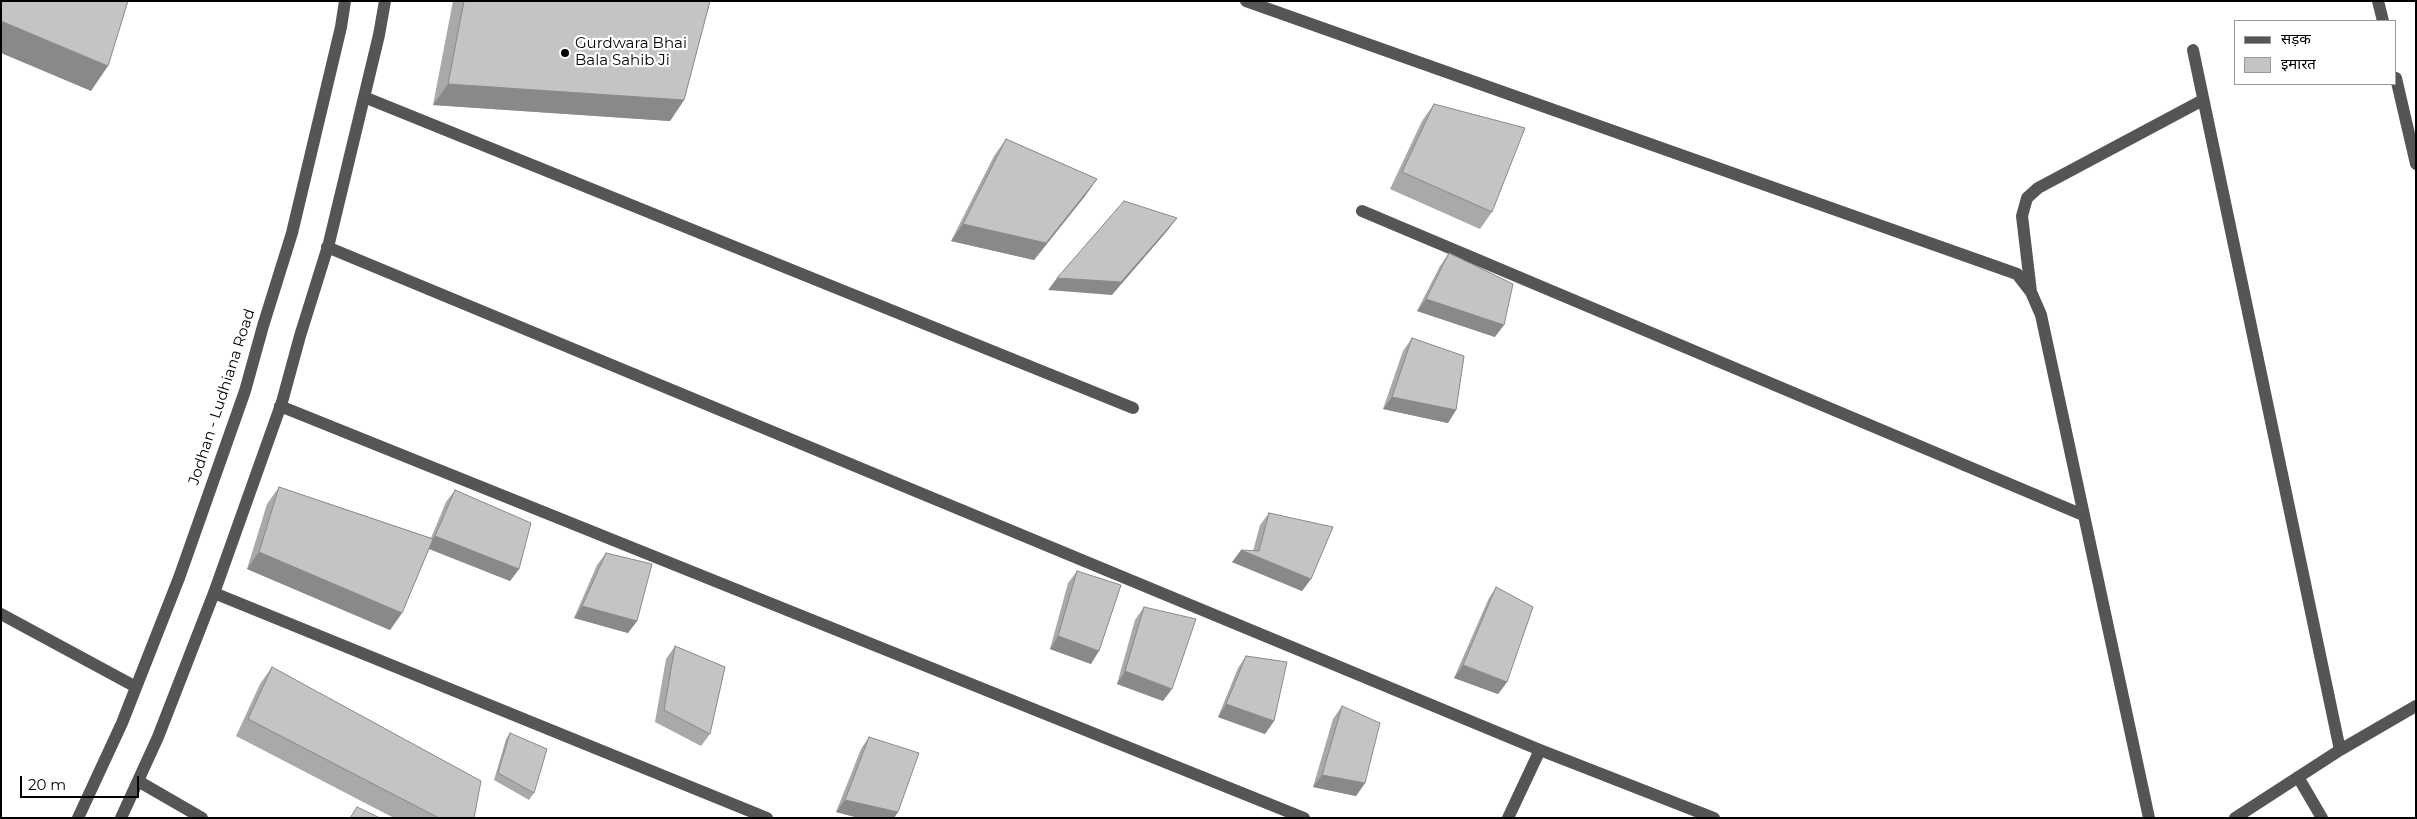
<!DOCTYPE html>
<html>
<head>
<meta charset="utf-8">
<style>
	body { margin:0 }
	#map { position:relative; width:2417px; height:819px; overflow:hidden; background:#fff; font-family:Montserrat,"Noto Sans Devanagari",sans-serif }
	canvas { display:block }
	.frame { position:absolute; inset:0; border:2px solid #000; pointer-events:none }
	.legend { position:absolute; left:2234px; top:20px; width:162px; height:65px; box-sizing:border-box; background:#fff; border:1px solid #999; margin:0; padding:6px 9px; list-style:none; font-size:15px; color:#000 }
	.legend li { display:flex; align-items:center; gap:10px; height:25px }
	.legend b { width:25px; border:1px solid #999 }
	.scale { position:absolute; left:20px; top:776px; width:119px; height:22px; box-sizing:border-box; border:2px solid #000; border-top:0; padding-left:6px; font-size:15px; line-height:18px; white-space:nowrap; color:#000; -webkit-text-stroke:4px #fff; paint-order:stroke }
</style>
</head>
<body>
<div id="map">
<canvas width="2417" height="819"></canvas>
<div class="frame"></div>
<ul class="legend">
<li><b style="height:6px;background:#555"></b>सड़क</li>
<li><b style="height:14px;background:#c4c4c4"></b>इमारत</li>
</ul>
<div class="scale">20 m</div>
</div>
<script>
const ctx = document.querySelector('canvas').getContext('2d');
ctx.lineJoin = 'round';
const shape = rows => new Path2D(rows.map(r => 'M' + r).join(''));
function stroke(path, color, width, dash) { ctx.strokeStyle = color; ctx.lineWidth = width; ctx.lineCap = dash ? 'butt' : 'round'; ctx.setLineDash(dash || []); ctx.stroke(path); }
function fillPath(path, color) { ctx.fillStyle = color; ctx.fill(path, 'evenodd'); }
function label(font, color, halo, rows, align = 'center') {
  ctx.font = font + ' Montserrat,sans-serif'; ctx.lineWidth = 4.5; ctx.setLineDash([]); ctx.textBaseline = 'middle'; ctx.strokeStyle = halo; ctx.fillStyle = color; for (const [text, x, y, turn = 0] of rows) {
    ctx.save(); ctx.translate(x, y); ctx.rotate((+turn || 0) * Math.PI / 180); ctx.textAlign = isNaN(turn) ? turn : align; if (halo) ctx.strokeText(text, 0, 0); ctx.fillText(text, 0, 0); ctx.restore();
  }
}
stroke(shape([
	[1246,1,2017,274,2031,292,2041,315,2149,818],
	[2378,1,2383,21],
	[2193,50,2340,750],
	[2396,78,2416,164],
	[364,97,1133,408],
	[1362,211,2083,515],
	[327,247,1540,750,1714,818],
	[2031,292,2022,216,2027,198,2038,188,2203,100],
	[280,406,1304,818],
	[214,593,767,818],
	[1,614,136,687],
	[2298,777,2322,818],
	[138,781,202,818],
	[78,818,122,723,179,578,245,391,263,326,292,233,341,27,345,1],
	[121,818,158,737,214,593,282,402,300,336,329,243,379,35,385,1],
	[1508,818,1540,750],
	[2235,818,2340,750,2416,706]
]), '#555', 12);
fillPath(shape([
	[453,1,710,1,684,100,670,121,433,105],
	[1434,104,1492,212,1480,229,1390,189,1422,121],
	[1006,139,1097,179,1085,196,1034,260,951,241,994,156],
	[1449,253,1495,337,1417,311,1440,266],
	[1412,338,1456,410,1448,423,1383,409,1403,351],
	[279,487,431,538,446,502,455,490,519,569,510,581,429,549,402,613,390,630,247,569,267,504],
	[1269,513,1311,579,1302,591,1232,562,1253,551,1260,525],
	[606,553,637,621,628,633,574,618,597,565],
	[1077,571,1091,664,1050,649,1068,583],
	[1496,587,1507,682,1498,694,1454,678,1488,600],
	[1144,607,1163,701,1117,684,1135,620],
	[675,646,710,734,701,746,655,722,666,659],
	[1246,656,1274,721,1265,734,1218,717,1238,668],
	[272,667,474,818,394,818,236,736,260,684],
	[1342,706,1365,783,1356,796,1313,787,1333,719],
	[510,733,534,793,529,800,494,780,506,739],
	[869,737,898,812,894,818,859,818,836,812,861,749]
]), '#a9a9a9');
fillPath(shape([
	[1,21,108,66,91,91,1,53],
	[448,84,684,100,670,121,433,105],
	[1097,179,1085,196,1034,260,951,241,963,224],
	[1177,218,1168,230,1112,295,1048,290,1057,278],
	[1426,299,1504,325,1495,337,1417,311],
	[1392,397,1456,410,1448,423,1383,409],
	[435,536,519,569,510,581,427,548],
	[1241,550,1311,579,1302,591,1232,562],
	[259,552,402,613,390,630,247,569],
	[582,606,637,621,628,633,574,618],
	[1058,636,1099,651,1091,664,1050,649],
	[1463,665,1507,682,1498,694,1454,678],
	[1125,671,1172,689,1163,701,1117,684],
	[1226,704,1274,721,1265,734,1218,717],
	[1322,775,1365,783,1356,796,1313,787],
	[845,800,898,812,894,818,859,818,836,812]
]), '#898989');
const building = shape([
	[1,1,128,1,108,66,1,21,1,1],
	[464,1,710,1,684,100,448,84,464,1],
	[1434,104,1525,128,1492,212,1402,172,1434,104],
	[1006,139,1097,179,1046,243,963,224,1006,139],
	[1124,201,1177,218,1121,282,1057,278,1124,201],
	[1449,253,1513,284,1504,325,1426,299,1449,253],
	[1412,338,1464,356,1456,410,1392,397,1412,338],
	[279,487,433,539,402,613,259,552,279,487],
	[455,490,531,523,519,569,435,536,455,490],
	[1269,513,1333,527,1311,579,1241,550,1259,551,1269,513],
	[606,553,652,564,637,621,582,606,606,553],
	[1077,571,1121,585,1099,651,1058,636,1077,571],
	[1496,587,1533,607,1507,682,1463,665,1496,587],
	[1144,607,1196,619,1172,689,1125,671,1144,607],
	[675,646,725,667,710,734,664,710,675,646],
	[1246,656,1287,662,1274,721,1226,704,1246,656],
	[272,667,481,781,474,818,439,818,248,719,272,667],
	[1342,706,1380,723,1365,783,1322,775,1342,706],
	[510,733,547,749,534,793,498,773,510,733],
	[869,737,919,753,898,812,845,800,869,737],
	[357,807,380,818,350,818,357,807]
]);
fillPath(building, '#c4c4c4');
stroke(building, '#898989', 1);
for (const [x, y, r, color] of [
	[565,53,5,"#000"]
]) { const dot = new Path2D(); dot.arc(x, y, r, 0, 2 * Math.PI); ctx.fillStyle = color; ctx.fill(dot); stroke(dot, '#fff', 2); }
label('15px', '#000', '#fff', [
	["Gurdwara Bhai",575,44],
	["Bala Sahib Ji",575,61]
], 'left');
label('15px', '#000', '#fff', [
	["Jodhan - Ludhiana Road",222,397,-72]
]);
</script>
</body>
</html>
